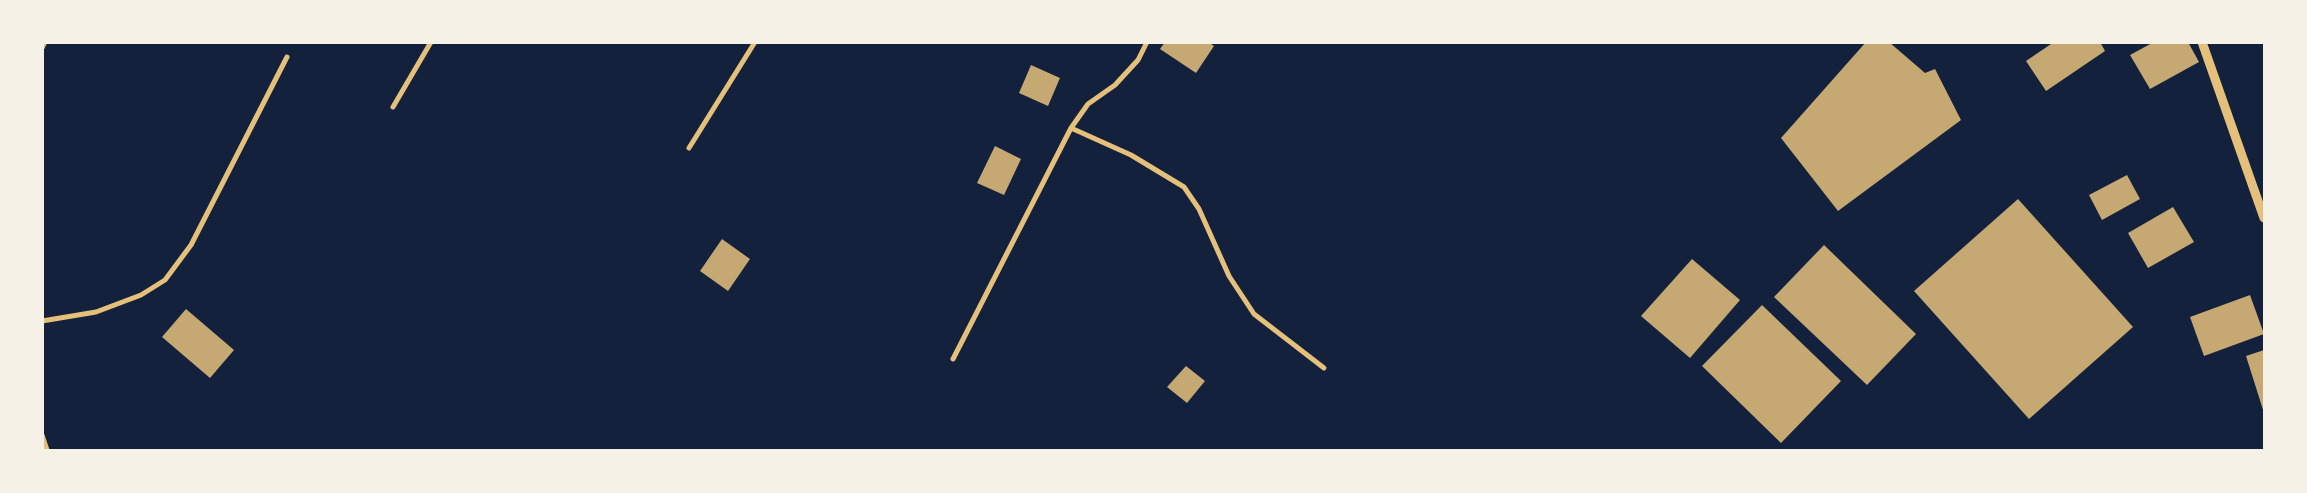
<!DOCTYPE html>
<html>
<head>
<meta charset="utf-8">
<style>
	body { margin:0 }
	#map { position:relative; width:2307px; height:493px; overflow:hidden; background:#14213d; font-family:"Fira Sans Condensed",sans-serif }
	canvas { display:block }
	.frame { position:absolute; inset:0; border:44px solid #f6f1e7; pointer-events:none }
</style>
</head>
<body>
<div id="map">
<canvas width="2307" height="493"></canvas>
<div class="frame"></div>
</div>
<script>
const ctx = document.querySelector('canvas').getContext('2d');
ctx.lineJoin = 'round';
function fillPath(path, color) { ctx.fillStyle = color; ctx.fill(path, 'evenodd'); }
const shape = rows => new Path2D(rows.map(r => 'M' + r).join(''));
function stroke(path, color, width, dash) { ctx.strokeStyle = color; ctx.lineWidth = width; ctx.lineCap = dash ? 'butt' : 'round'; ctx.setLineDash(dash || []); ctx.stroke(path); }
fillPath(shape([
	[1165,42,1208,42,1214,46,1196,73,1160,49],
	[1866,42,1889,42,1925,73,1935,69,1961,120,1838,211,1781,138],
	[2054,42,2100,42,2105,51,2046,91,2026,61],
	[2154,42,2188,42,2199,62,2150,89,2130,55],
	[1031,65,1060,78,1048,106,1019,93],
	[995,146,1021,159,1004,195,977,183],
	[2127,175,2140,199,2102,220,2089,195],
	[2018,199,2133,327,2029,419,1914,291],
	[2173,207,2194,242,2148,268,2128,233],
	[722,239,750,259,728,291,700,271],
	[1824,245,1916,334,1867,385,1774,297],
	[1692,259,1740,300,1690,358,1641,316],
	[2250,295,2264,334,2204,356,2190,317],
	[1762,305,1841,381,1781,443,1702,366],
	[186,309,234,350,210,378,162,337],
	[2264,350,2264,413,2246,356],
	[1186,366,1205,381,1187,403,1167,387]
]), '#c6a872');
stroke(shape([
	[42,48,45,42],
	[393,107,431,42],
	[1071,128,1131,155,1184,187,1199,209,1229,276,1254,314,1324,368],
	[689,148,755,42],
	[42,321,96,312,141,295,165,280,191,245,287,57],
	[953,359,1071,128,1088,104,1115,85,1138,60,1147,42],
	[42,435,47,450]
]), '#e5c07b', 5);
stroke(shape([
	[2202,42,2264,218]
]), '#e5c07b', 9);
</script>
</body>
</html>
